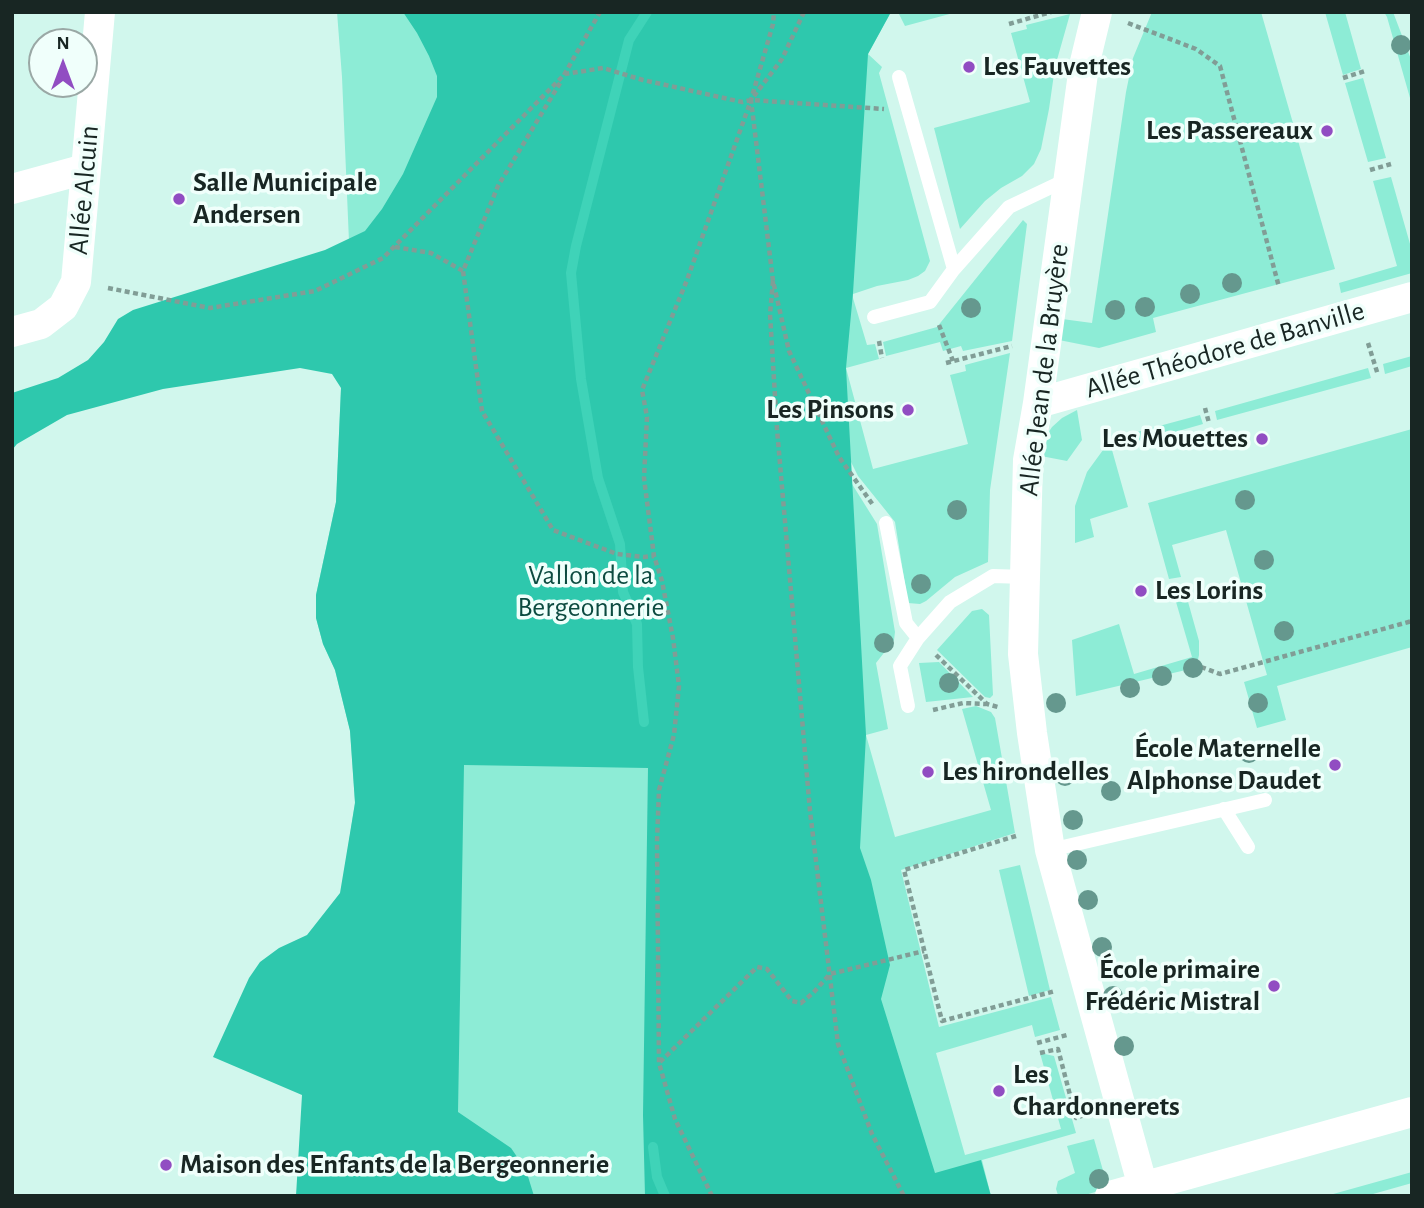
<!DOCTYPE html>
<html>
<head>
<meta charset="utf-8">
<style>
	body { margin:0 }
	#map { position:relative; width:1424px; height:1208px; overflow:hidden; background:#d1f7ed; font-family:"Alegreya Sans",sans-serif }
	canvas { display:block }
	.frame { position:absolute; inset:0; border:14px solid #182623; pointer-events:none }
	.north { position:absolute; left:28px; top:28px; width:70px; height:70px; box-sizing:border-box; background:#f0fffb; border:2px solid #9aa8a5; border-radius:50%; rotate:0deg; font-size:19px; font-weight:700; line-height:28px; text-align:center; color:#182623 }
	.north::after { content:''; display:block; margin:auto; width:24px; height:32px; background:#914dc2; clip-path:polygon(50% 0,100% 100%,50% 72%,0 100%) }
</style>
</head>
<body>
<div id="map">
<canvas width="1424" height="1208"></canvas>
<div class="frame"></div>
<div class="north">N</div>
</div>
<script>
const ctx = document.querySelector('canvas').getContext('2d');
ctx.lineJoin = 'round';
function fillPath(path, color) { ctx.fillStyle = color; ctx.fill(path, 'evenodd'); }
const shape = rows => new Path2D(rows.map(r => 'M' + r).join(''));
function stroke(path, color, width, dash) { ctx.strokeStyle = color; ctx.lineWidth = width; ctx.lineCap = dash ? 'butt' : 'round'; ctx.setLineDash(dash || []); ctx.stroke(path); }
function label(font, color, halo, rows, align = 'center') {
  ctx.font = font + ' "Alegreya Sans",sans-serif'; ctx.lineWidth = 7; ctx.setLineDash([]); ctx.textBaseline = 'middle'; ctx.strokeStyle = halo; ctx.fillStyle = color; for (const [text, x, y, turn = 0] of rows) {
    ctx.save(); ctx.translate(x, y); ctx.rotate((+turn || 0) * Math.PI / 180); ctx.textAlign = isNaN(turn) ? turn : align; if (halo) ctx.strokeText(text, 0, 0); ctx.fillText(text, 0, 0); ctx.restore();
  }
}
fillPath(shape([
	[337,12,891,12,868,54,882,67,879,73,930,261,925,271,918,276,908,280,877,286,853,294,853,298,867,345,875,344,879,359,846,368,873,469,968,444,950,375,966,371,965,365,1010,353,990,490,988,562,955,577,926,601,920,604,908,603,895,522,858,476,850,460,852,484,877,524,895,632,894,640,876,663,888,729,866,735,895,837,991,810,962,709,976,706,991,712,995,718,1015,833,901,870,939,1027,1051,997,1060,1030,1035,1037,1032,1025,936,1053,965,1155,1061,1129,1040,1053,1054,1056,1076,1133,982,1160,991,1196,296,1196,355,802,350,730,335,670,323,644,316,618,316,595,336,502,341,388,352,312,342,77],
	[898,12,957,12,905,26],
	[1152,12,1261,12,1335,269,1153,318,1156,332,1099,348,1059,340,1062,319,1092,323,1126,92,1133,58],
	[1325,12,1345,12,1361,69,1343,75],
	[1384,12,1393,12,1412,62,1412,105,1387,17],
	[1070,14,1055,67,1049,109,1041,149,1034,164,1022,176,1001,188,985,201,960,229,934,128,1030,102,1011,33,1027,29,1026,25],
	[1363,78,1386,158,1368,162,1345,83],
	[1391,177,1412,251,1412,273,1341,293,1339,283,1397,266,1373,181],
	[1023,220,1027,224,1012,341,963,351,961,346,943,351,940,342,886,356,883,342,937,327],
	[1412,356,1412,366,1385,374,1383,364],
	[1368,368,1371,378,1217,420,1215,411],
	[1077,410,1082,440,1067,461,1041,456,1046,436,1052,427,1062,418],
	[1200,415,1203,424,1112,450,1128,507,1090,519,1094,537,1075,543,1075,506,1087,472,1111,439],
	[1412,429,1412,647,1277,686,1286,720,1257,728,1244,682,1267,675,1226,530,1172,545,1181,577,1169,579,1148,503],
	[1185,591,1199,641,1199,655,1197,664,1190,669,1076,696,1072,640,1119,624,1134,674,1192,657,1174,595],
	[982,609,989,615,993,695,990,698,985,697,937,650,972,611],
	[939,662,973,697,926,702,919,663],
	[1020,865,1050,990,1029,996,999,870],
	[1094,1139,1108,1188,1082,1196,1058,1195,1056,1189,1058,1181,1075,1173,1067,1146],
	[1412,1172,1412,1183,1366,1196,1326,1196]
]), '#8decd6');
fillPath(shape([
	[403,12,891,12,868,54,853,293,846,368,866,735,860,848,871,880,890,965,881,999,935,1173,981,1160,991,1196,645,1196,643,1115,648,768,464,765,458,1112,511,1148,526,1170,534,1196,296,1196,302,1095,213,1057,249,978,260,962,279,948,307,935,340,893,355,803,350,731,335,670,323,644,316,618,316,595,336,502,341,388,332,374,300,368,163,389,67,415,17,444,12,450,12,393,58,378,88,360,104,342,118,319,133,310,325,250,365,231,382,209,403,174,437,97,437,76,429,56,417,33]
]), '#2ec8ad');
stroke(shape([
	[644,722,638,667,637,624,623,592,620,544,598,478,581,379,571,273,576,246,629,40,647,12],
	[653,1147,657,1177,665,1196]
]), '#3fd3b8', 10);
stroke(shape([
	[804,12,782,59,751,100,773,281,789,351,839,457,873,505],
	[1128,23,1196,49,1220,66,1279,287],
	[1009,24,1051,12],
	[564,75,600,12],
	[1343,78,1365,71],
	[560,83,498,186,463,271,482,411,553,530,617,554,644,557,654,556],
	[1370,170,1391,164],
	[395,247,431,253,463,271],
	[773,281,770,314,777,429,810,811,838,1044,872,1134,904,1196],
	[108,288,210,308,315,291,383,258,565,74,603,68,643,80,742,102,751,100,884,109],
	[939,325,953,361],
	[879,341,882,358],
	[1368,343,1378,375],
	[946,363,1012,346],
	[1205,408,1209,423],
	[936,655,987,704,998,707],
	[1201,667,1220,674,1412,621],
	[933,710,963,703,986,704],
	[1016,836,904,870,942,1021,1055,991],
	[1037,1043,1067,1035],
	[1040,1053,1058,1049,1076,1118,1090,1113],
	[660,1062,757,967,767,969,792,1001,801,1003,813,993,830,974,924,951],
	[712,1196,675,1119,659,1063,657,841,659,790,674,735,679,686,673,638,662,581,654,556,644,478,647,417,642,390,687,280,751,100,773,24,774,12]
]), '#819d96', 4.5, [5, 3.5]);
stroke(shape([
	[899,77,954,269],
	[874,317,930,302,954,269,1009,207,1068,179],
	[886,523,906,623,918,638],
	[908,706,900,666,918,638,950,602,993,576,1025,577],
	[1224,809,1248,847],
	[1050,850,1265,800]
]), '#fff', 14);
stroke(shape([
	[1097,12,1084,66,1038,403,1028,460,1023,654,1032,733,1050,850,1143,1187],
	[12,189,85,169],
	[12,332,41,324,63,307,76,282,100,12],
	[1038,403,1412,297],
	[1110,1196,1412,1112]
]), '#fff', 30);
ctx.fillStyle = '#65988e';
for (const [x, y] of [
	[1401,45],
	[1232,283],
	[1190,294],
	[1145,307],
	[971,308],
	[1115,310],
	[1245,500],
	[957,510],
	[1264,560],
	[921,584],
	[1284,631],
	[884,643],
	[1193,668],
	[1162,676],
	[949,683],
	[1130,688],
	[1056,703],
	[1258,703],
	[1249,753],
	[1065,776],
	[1111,791],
	[1073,820],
	[1077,860],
	[1088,900],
	[1102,947],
	[1113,996],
	[1124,1046],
	[1099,1179]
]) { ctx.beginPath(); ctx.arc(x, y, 10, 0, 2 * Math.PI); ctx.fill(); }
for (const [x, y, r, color] of [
	[969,67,7,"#914dc2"],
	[1327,131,7,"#914dc2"],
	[179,199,7,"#914dc2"],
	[908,410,7,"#914dc2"],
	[1262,439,7,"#914dc2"],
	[1141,591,7,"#914dc2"],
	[1335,765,7,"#914dc2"],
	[928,772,7,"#914dc2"],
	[1274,986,7,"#914dc2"],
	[999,1091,7,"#914dc2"],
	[166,1165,7,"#914dc2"]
]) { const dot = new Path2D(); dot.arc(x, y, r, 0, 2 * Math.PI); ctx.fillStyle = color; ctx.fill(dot); stroke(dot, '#f0fffb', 2.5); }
label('bold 28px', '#182623', '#f0fffb', [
	["Les Fauvettes",983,67],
	["Les Passereaux",1313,131,"right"],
	["Salle Municipale",193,183],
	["Andersen",193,215],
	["Les Pinsons",894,410,"right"],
	["Les Mouettes",1248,439,"right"],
	["Les Lorins",1155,591],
	["École Maternelle",1321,749,"right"],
	["Alphonse Daudet",1321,781,"right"],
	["Les hirondelles",942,772],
	["École primaire",1260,970,"right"],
	["Frédéric Mistral",1260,1002,"right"],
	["Les",1013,1075],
	["Chardonnerets",1013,1107],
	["Maison des Enfants de la Bergeonnerie",180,1165]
], 'left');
label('28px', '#182623', '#f0fffb', [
	["Allée Alcuin",84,190,-85],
	["Allée Théodore de Banville",1225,350,-16],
	["Allée Jean de la Bruyère",1044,370,-83]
]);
label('28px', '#0c4b40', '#f0fffb', [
	["Vallon de la",591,576],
	["Bergeonnerie",591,608]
]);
</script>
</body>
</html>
